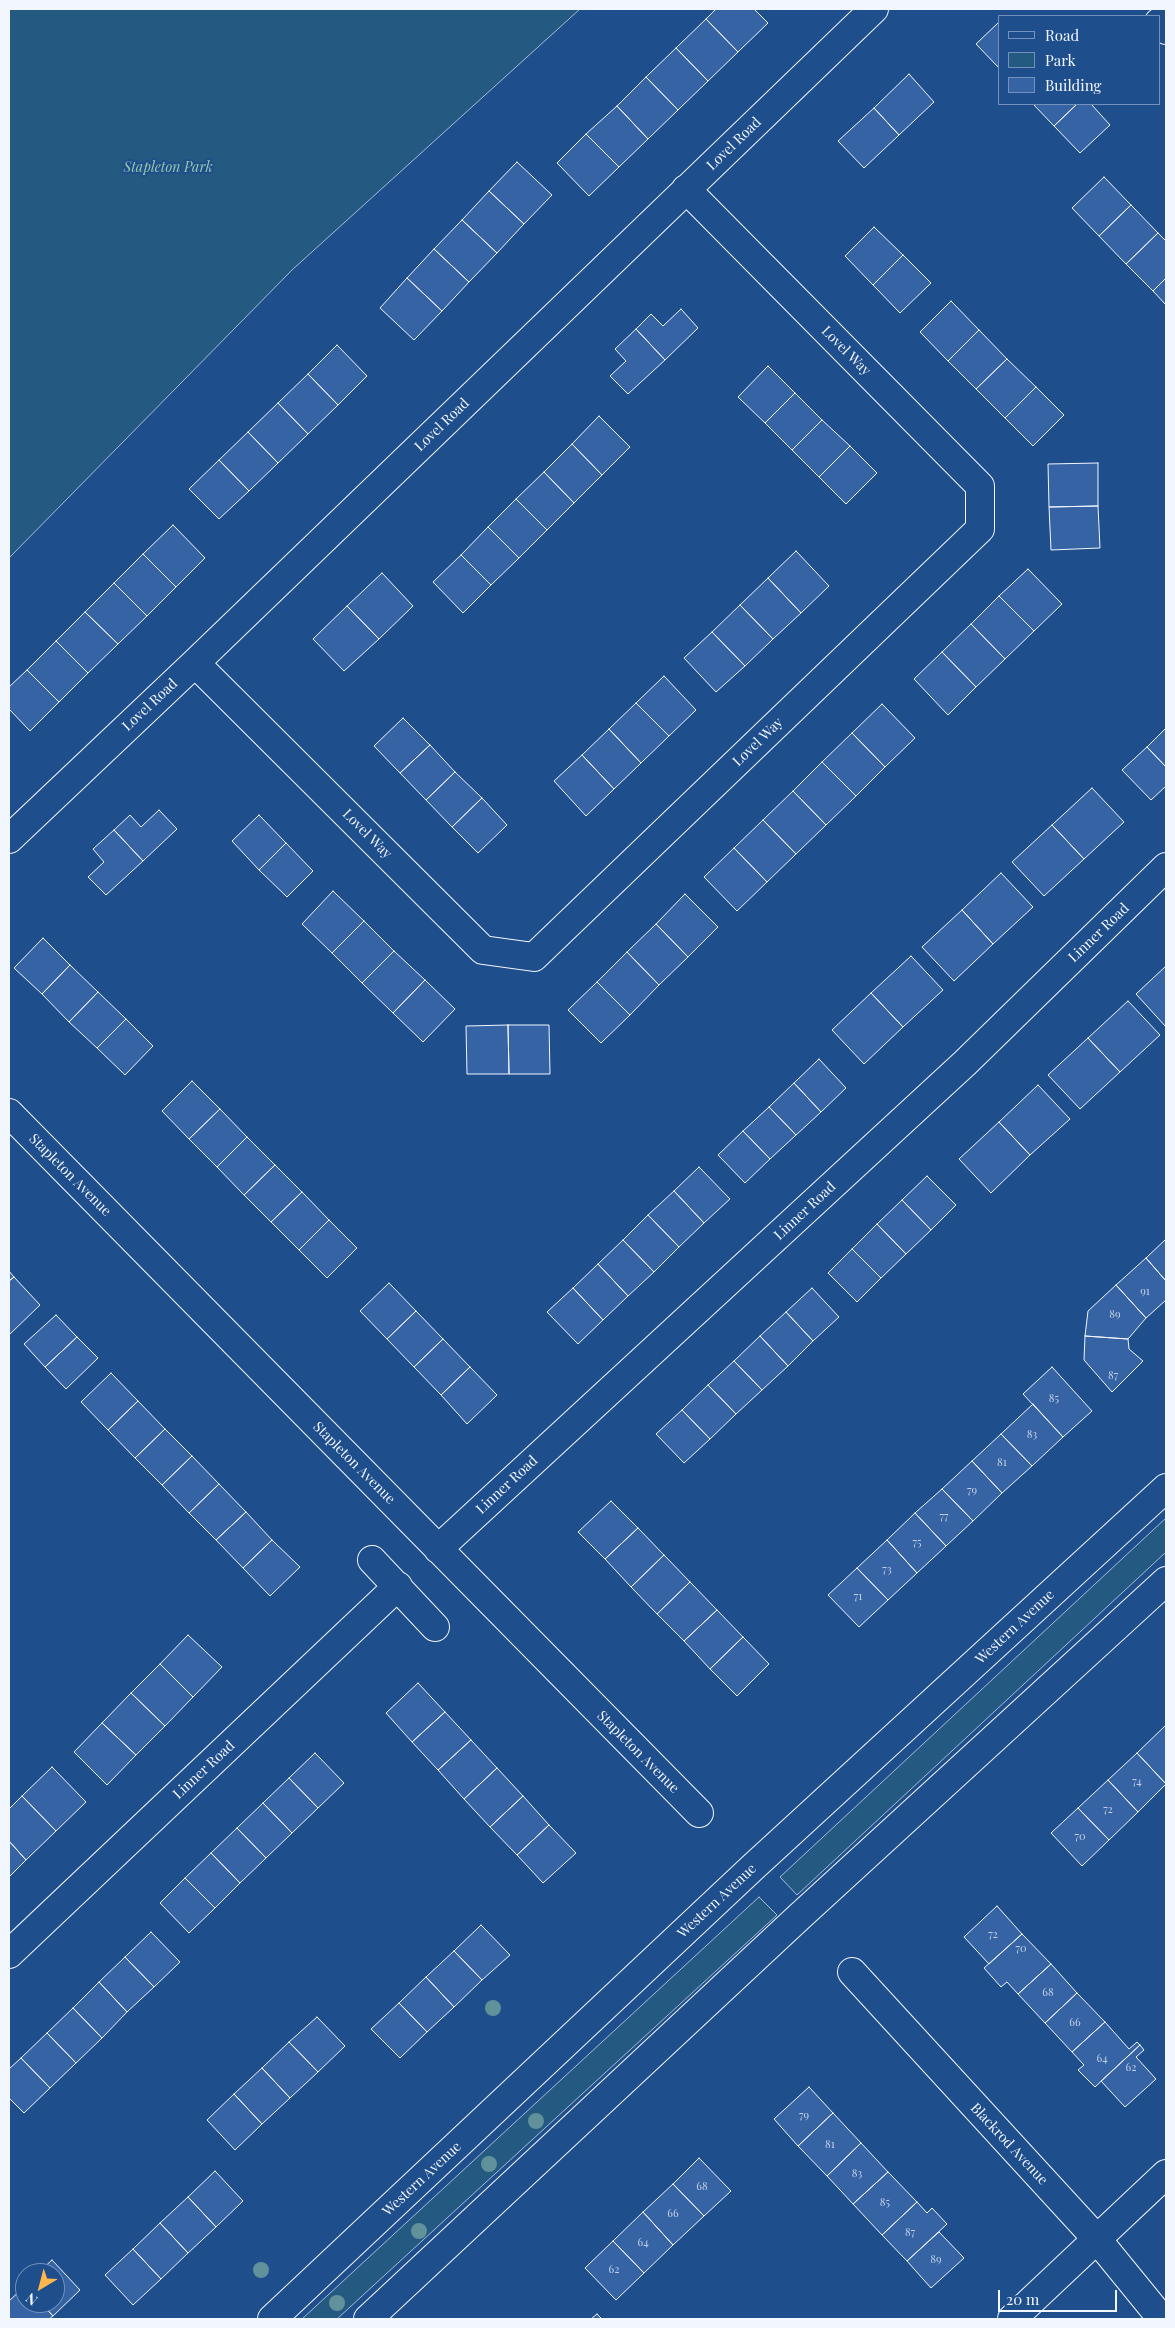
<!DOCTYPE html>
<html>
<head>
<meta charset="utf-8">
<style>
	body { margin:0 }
	#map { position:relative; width:1175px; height:2328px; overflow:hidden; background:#1f4e8c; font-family:"Playfair Display",serif }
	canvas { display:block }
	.frame { position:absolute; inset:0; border:10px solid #f2f6ff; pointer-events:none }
	.legend { position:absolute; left:998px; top:15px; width:162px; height:90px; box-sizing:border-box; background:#1f4e8c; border:1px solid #7391ba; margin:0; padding:6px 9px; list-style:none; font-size:15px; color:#f2f6ff }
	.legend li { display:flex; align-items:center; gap:10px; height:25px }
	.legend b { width:25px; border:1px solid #7391ba }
	.north { position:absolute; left:15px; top:2263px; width:50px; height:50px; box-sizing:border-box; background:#1f4e8c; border:1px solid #7391ba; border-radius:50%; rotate:217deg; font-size:14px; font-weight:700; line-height:20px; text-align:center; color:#f2f6ff }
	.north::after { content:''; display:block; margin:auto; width:18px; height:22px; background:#ffb74d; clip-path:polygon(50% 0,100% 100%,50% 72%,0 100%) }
	.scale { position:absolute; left:998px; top:2290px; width:119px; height:22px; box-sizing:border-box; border:2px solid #f2f6ff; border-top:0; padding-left:6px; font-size:15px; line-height:18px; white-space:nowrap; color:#f2f6ff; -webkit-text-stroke:4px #1f4e8c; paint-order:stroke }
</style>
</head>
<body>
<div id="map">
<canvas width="1175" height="2328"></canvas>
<div class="frame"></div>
<ul class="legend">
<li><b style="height:6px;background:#1f4e8c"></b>Road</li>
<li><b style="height:14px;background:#245a82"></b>Park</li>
<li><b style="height:14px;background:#3563a3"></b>Building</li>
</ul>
<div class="north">N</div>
<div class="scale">20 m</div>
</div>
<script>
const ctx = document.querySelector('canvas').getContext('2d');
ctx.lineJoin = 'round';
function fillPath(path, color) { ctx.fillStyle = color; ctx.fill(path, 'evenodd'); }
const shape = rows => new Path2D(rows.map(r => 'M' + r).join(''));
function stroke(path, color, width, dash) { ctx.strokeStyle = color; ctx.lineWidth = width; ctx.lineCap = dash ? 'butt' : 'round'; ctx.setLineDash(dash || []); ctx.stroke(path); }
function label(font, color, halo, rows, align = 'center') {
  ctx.font = font + ' "Playfair Display",serif'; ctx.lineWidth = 4; ctx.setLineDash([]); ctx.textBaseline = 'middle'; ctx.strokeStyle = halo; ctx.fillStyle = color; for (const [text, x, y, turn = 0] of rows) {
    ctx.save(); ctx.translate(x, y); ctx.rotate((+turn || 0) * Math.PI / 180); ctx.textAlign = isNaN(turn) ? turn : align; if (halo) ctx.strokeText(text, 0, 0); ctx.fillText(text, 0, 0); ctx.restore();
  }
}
const green = shape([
	[9,9,580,9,292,270,9,558,9,9],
	[1166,1518,1166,1552,797,1895,780,1877,1166,1518],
	[759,1897,777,1915,337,2319,302,2319,759,1897]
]);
fillPath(green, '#245a82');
stroke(green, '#a8bbd7', 1);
const building = shape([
	[716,9,754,9,768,23,738,52,706,19,716,9],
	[706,19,738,52,708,81,676,48,706,19],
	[999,22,999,68,976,44,999,22],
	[676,48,708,81,678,110,646,77,676,48],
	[909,74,934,102,899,135,874,108,909,74],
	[646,77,678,110,648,139,617,106,646,77],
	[1033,104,1077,104,1054,126,1033,104],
	[1077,104,1091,104,1110,125,1080,153,1054,126,1077,104],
	[617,106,648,139,619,167,586,134,617,106],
	[874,108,899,135,864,168,838,141,874,108],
	[586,134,619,167,589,196,557,163,586,134],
	[517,162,552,195,524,224,489,191,517,162],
	[1104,177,1131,205,1099,236,1072,208,1104,177],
	[489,191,524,224,497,253,462,220,489,191],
	[1131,205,1158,233,1126,264,1099,236,1131,205],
	[462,220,497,253,469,282,434,249,462,220],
	[874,227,903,255,873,285,845,256,874,227],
	[1158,233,1166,241,1166,278,1153,291,1126,264,1158,233],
	[434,249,469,282,442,311,407,278,434,249],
	[903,255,931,283,900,313,873,285,903,255],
	[407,278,442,311,414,340,380,308,407,278],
	[1166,278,1166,305,1153,291,1166,278],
	[951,301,979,330,948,361,920,332,951,301],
	[681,309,698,328,665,360,636,329,651,314,663,326,681,309],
	[636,329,665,360,628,394,610,376,626,361,615,349,636,329],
	[979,330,1007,359,976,389,948,361,979,330],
	[337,345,367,376,338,405,308,374,337,345],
	[1007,359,1036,387,1005,418,976,389,1007,359],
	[768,366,795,393,765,423,738,397,768,366],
	[308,374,338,405,308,434,278,403,308,374],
	[1036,387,1064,415,1033,446,1005,418,1036,387],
	[795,393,822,420,792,450,765,423,795,393],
	[278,403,308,434,278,463,248,432,278,403],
	[599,416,630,447,602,475,572,444,599,416],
	[822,420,850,446,819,477,792,450,822,420],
	[248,432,278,463,249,491,219,460,248,432],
	[572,444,602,475,574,503,544,472,572,444],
	[850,446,877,473,846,504,819,477,850,446],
	[219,460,249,491,219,519,189,489,219,460],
	[1098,463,1098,506,1049,507,1048,464,1098,463],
	[544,472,574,503,547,530,516,499,544,472],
	[516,499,547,530,519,558,488,527,516,499],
	[1098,506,1100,548,1051,550,1049,507,1098,506],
	[173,525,205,558,176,587,143,554,173,525],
	[488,527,519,558,491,585,461,555,488,527],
	[796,551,829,586,801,613,768,578,796,551],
	[143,554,176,587,147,616,114,583,143,554],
	[461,555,491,585,463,613,433,582,461,555],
	[1028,569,1062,604,1034,631,999,596,1028,569],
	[382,573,413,606,379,639,347,606,382,573],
	[768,578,801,613,773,639,740,605,768,578],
	[114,583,147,616,118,644,85,612,114,583],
	[999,596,1034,631,1005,659,971,624,999,596],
	[740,605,773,639,745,666,712,632,740,605],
	[347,606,379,639,344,671,313,639,347,606],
	[85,612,118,644,88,673,56,641,85,612],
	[971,624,1005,659,976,687,942,652,971,624],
	[712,632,745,666,716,692,684,658,712,632],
	[56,641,88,673,59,702,27,670,56,641],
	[942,652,976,687,948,715,914,679,942,652],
	[27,670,59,702,30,731,9,709,9,687,27,670],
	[664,676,696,710,669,736,636,703,664,676],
	[636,703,669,736,641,763,609,729,636,703],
	[882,704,915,738,885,767,852,733,882,704],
	[403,718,430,745,400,773,374,746,403,718],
	[1166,728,1166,767,1147,747,1166,728],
	[609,729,641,763,614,789,582,755,609,729],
	[852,733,885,767,856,796,822,762,852,733],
	[430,745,455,772,426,800,400,773,430,745],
	[1147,747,1166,767,1166,786,1151,800,1122,770,1147,747],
	[582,755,614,789,586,816,554,781,582,755],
	[822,762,856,796,826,825,793,791,822,762],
	[455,772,482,798,452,827,426,800,455,772],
	[1092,788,1124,822,1084,859,1052,825,1092,788],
	[793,791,826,825,796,854,763,820,793,791],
	[482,798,507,825,478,853,452,827,482,798],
	[159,810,177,829,143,861,114,830,130,815,141,827,159,810],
	[259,815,286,843,259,870,232,841,259,815],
	[763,820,796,854,767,882,734,848,763,820],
	[1052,825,1084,859,1044,896,1012,862,1052,825],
	[114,830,143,861,106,895,88,877,104,862,93,849,114,830],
	[286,843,313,871,287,897,259,870,286,843],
	[734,848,767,882,737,911,704,877,734,848],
	[1001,873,1033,907,993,944,962,910,1001,873],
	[333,891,364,921,332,953,302,924,333,891],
	[685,894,718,927,688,957,656,924,685,894],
	[962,910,993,944,954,981,922,947,962,910],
	[364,921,394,951,362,983,332,953,364,921],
	[656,924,688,957,659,985,627,952,656,924],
	[43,938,70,965,42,994,14,968,43,938],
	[394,951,425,980,393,1013,362,983,394,951],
	[627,952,659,985,630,1015,597,982,627,952],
	[911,956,943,990,903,1027,871,993,911,956],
	[70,965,98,992,69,1022,42,994,70,965],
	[1166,966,1166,1027,1136,994,1166,966],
	[425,980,455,1009,423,1042,393,1013,425,980],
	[597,982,630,1015,601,1043,568,1010,597,982],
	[98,992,126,1019,97,1048,69,1022,98,992],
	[871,993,903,1027,864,1064,832,1030,871,993],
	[1128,1001,1160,1035,1120,1072,1088,1038,1128,1001],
	[126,1019,153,1046,125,1075,97,1048,126,1019],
	[508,1025,549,1025,550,1074,509,1074,508,1025],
	[508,1025,509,1074,467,1074,466,1026,508,1025],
	[1088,1038,1120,1072,1080,1109,1048,1075,1088,1038],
	[819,1059,846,1088,821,1112,794,1083,819,1059],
	[192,1081,220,1109,189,1139,162,1111,192,1081],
	[794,1083,821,1112,796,1135,769,1107,794,1083],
	[1038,1085,1070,1119,1030,1155,999,1122,1038,1085],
	[769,1107,796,1135,770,1159,743,1131,769,1107],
	[220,1109,247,1137,217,1167,189,1139,220,1109],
	[999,1122,1030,1155,991,1193,959,1159,999,1122],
	[743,1131,770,1159,745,1183,718,1155,743,1131],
	[247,1137,275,1165,244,1195,217,1167,247,1137],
	[275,1165,302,1192,271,1222,244,1195,275,1165],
	[699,1167,730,1199,704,1223,674,1191,699,1167],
	[927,1176,956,1205,931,1230,902,1200,927,1176],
	[674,1191,704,1223,679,1247,648,1215,674,1191],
	[302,1192,329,1220,299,1250,271,1222,302,1192],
	[902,1200,931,1230,906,1254,877,1224,902,1200],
	[648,1215,679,1247,654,1272,623,1240,648,1215],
	[329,1220,357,1248,327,1278,299,1250,329,1220],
	[877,1224,906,1254,881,1278,852,1249,877,1224],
	[1166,1239,1166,1281,1146,1258,1166,1239],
	[623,1240,654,1272,628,1296,598,1264,623,1240],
	[852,1249,881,1278,857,1302,828,1273,852,1249],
	[1146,1258,1166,1281,1166,1300,1146,1318,1116,1285,1146,1258],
	[598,1264,628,1296,603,1320,573,1288,598,1264],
	[9,1271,14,1277,9,1281,9,1271],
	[14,1277,40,1305,9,1335,9,1281,14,1277],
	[389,1283,416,1311,387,1339,360,1311,389,1283],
	[1116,1285,1146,1318,1128,1339,1085,1336,1088,1311,1116,1285],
	[573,1288,603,1320,578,1344,547,1312,573,1288],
	[812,1288,839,1317,813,1341,786,1312,812,1288],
	[416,1311,443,1339,414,1367,387,1339,416,1311],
	[786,1312,813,1341,788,1366,760,1336,786,1312],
	[56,1315,77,1337,45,1367,24,1344,56,1315],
	[760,1336,788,1366,762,1390,734,1361,760,1336],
	[1085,1336,1128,1339,1129,1349,1143,1361,1112,1392,1084,1360,1085,1336],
	[77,1337,98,1358,66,1389,45,1367,77,1337],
	[443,1339,470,1367,441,1395,414,1367,443,1339],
	[734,1361,762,1390,736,1414,708,1385,734,1361],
	[470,1367,497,1395,467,1424,441,1395,470,1367],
	[1052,1367,1092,1411,1063,1437,1023,1394,1052,1367],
	[111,1373,138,1401,108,1430,81,1402,111,1373],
	[708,1385,736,1414,710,1439,682,1410,708,1385],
	[138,1401,165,1429,135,1458,108,1430,138,1401],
	[1033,1404,1063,1437,1032,1466,1001,1434,1033,1404],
	[682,1410,710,1439,684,1463,656,1434,682,1410],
	[165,1429,192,1456,162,1485,135,1458,165,1429],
	[1001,1434,1032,1466,1002,1493,972,1461,1001,1434],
	[192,1456,219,1484,189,1513,162,1485,192,1456],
	[972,1461,1002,1493,973,1521,942,1489,972,1461],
	[219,1484,246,1512,216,1540,189,1513,219,1484],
	[942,1489,973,1521,946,1546,915,1513,942,1489],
	[611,1501,638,1528,605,1559,578,1532,611,1501],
	[246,1512,272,1540,243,1568,216,1540,246,1512],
	[915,1513,946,1546,917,1573,887,1540,915,1513],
	[638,1528,664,1555,631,1587,605,1559,638,1528],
	[272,1540,300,1567,270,1596,243,1568,272,1540],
	[887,1540,917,1573,888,1600,857,1568,887,1540],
	[664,1555,690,1582,657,1614,631,1587,664,1555],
	[857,1568,888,1600,859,1627,828,1595,857,1568],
	[690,1582,717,1610,684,1641,657,1614,690,1582],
	[717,1610,743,1637,710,1669,684,1641,717,1610],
	[188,1635,222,1667,193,1697,160,1664,188,1635],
	[743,1637,769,1664,737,1696,710,1669,743,1637],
	[160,1664,193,1697,165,1726,131,1693,160,1664],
	[418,1683,445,1712,412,1742,386,1713,418,1683],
	[131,1693,165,1726,136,1755,102,1723,131,1693],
	[445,1712,471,1740,438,1770,412,1742,445,1712],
	[102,1723,136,1755,107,1785,74,1752,102,1723],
	[1166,1725,1166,1784,1137,1753,1166,1725],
	[471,1740,497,1768,464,1799,438,1770,471,1740],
	[315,1753,344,1783,318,1808,289,1778,315,1753],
	[1137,1753,1166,1784,1138,1812,1108,1780,1137,1753],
	[52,1767,86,1802,56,1831,22,1796,52,1767],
	[497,1768,523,1796,490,1827,464,1799,497,1768],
	[289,1778,318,1808,292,1833,263,1803,289,1778],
	[1108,1780,1138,1812,1109,1840,1078,1808,1108,1780],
	[22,1796,56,1831,26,1860,9,1841,9,1809,22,1796],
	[523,1796,549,1825,517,1855,490,1827,523,1796],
	[263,1803,292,1833,266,1858,237,1828,263,1803],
	[1078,1808,1109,1840,1082,1866,1051,1833,1078,1808],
	[549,1825,576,1853,543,1883,517,1855,549,1825],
	[237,1828,266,1858,240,1883,211,1853,237,1828],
	[9,1841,26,1860,9,1877,9,1841],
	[211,1853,240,1883,215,1908,185,1878,211,1853],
	[185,1878,215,1908,189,1933,160,1903,185,1878],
	[997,1906,1022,1934,989,1964,964,1937,997,1906],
	[481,1925,510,1955,482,1980,454,1951,481,1925],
	[151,1932,180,1962,154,1987,125,1957,151,1932],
	[1022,1934,1051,1964,1018,1994,1007,1982,1001,1987,984,1968,1022,1934],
	[454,1951,482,1980,454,2007,426,1977,454,1951],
	[125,1957,154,1987,127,2012,99,1982,125,1957],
	[1051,1964,1077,1993,1045,2023,1018,1994,1051,1964],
	[426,1977,454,2007,427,2032,399,2003,426,1977],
	[99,1982,127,2012,102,2038,73,2008,99,1982],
	[1077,1993,1105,2022,1072,2052,1045,2023,1077,1993],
	[399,2003,427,2032,400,2058,371,2029,399,2003],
	[73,2008,102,2038,76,2063,47,2033,73,2008],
	[317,2017,345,2046,318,2072,289,2042,317,2017],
	[1105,2022,1129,2049,1137,2042,1140,2045,1095,2087,1078,2070,1084,2065,1072,2052,1105,2022],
	[47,2033,76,2063,50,2088,21,2058,47,2033],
	[289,2042,318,2072,290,2098,262,2068,289,2042],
	[1140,2045,1144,2050,1136,2057,1156,2079,1125,2107,1101,2081,1140,2045],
	[21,2058,50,2088,24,2113,9,2098,9,2069,21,2058],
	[262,2068,290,2098,262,2124,234,2094,262,2068],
	[809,2087,833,2113,798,2146,774,2119,809,2087],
	[234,2094,262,2124,235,2150,207,2120,234,2094],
	[833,2113,861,2143,827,2176,798,2146,833,2113],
	[861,2143,888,2172,853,2204,827,2176,861,2143],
	[699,2158,731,2191,704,2216,673,2184,699,2158],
	[215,2171,243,2201,216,2227,188,2197,215,2171],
	[888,2172,917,2202,882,2235,853,2204,888,2172],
	[673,2184,704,2216,673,2245,643,2212,673,2184],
	[188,2197,216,2227,188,2253,160,2223,188,2197],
	[917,2202,927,2213,932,2208,947,2224,907,2261,882,2235,917,2202],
	[643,2212,673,2245,644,2273,613,2241,643,2212],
	[160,2223,188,2253,161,2279,133,2249,160,2223],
	[939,2232,964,2258,931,2288,907,2261,939,2232],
	[613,2241,644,2273,616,2300,585,2268,613,2241],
	[133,2249,161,2279,133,2305,105,2275,133,2249],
	[52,2260,80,2290,53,2316,41,2303,55,2303,55,2273,38,2273,52,2260],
	[25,2286,25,2303,41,2303,53,2316,49,2319,9,2319,9,2301,25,2286],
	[597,2314,602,2319,591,2319,597,2314]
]);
fillPath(building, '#3563a3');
stroke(building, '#f2f6ff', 1);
const minor = shape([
	[1159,22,1166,30],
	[195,663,483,950,534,957,980,529,980,486,686,189],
	[9,839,195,663,874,9],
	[9,1113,699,1813],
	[438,1549,965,1063,1166,867],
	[372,1560,435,1627],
	[9,1954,398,1586],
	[852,1972,1096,2238,1162,2319],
	[272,2319,752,1868,1166,1488],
	[368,2319,799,1917,1166,1581],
	[1012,2319,1166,2174]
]);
stroke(minor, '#f2f6ff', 30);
stroke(minor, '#1f4e8c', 28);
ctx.fillStyle = '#61919a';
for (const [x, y] of [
	[493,2008],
	[536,2121],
	[489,2164],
	[419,2231],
	[261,2270],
	[337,2303]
]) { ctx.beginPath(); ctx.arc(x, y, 8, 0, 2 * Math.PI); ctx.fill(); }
label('11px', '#c3d1e8', null, [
	["91",1145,1292],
	["89",1115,1315],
	["87",1113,1376],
	["85",1054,1399],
	["83",1032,1435],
	["81",1002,1463],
	["79",972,1491],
	["77",944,1517],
	["75",917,1543],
	["73",887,1570],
	["71",858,1597],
	["74",1137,1782],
	["72",1108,1810],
	["70",1080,1837],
	["72",993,1935],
	["70",1021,1949],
	["68",1048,1993],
	["66",1075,2023],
	["64",1102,2059],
	["62",1131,2068],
	["79",804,2116],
	["81",830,2145],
	["83",857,2174],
	["68",702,2187],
	["85",885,2203],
	["66",673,2214],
	["87",910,2233],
	["64",643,2243],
	["89",936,2260],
	["62",614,2270]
]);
label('14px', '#f2f6ff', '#1f4e8c', [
	["Lovel Road",734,144,-44],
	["Lovel Way",846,351,45],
	["Lovel Road",442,425,-44],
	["Lovel Road",150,705,-43],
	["Lovel Way",758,742,-44],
	["Lovel Way",367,834,45],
	["Linner Road",1099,933,-44],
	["Stapleton Avenue",70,1175,45],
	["Linner Road",805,1211,-43],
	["Stapleton Avenue",354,1463,45],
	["Linner Road",507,1485,-43],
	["Western Avenue",1015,1627,-43],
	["Stapleton Avenue",638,1752,45],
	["Linner Road",204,1770,-43],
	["Western Avenue",717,1901,-43],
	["Blackrod Avenue",1009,2144,47],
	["Western Avenue",422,2179,-43]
]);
label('italic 14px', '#97c8a6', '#1f4e8c', [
	["Stapleton Park",168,168]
]);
</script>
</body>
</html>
